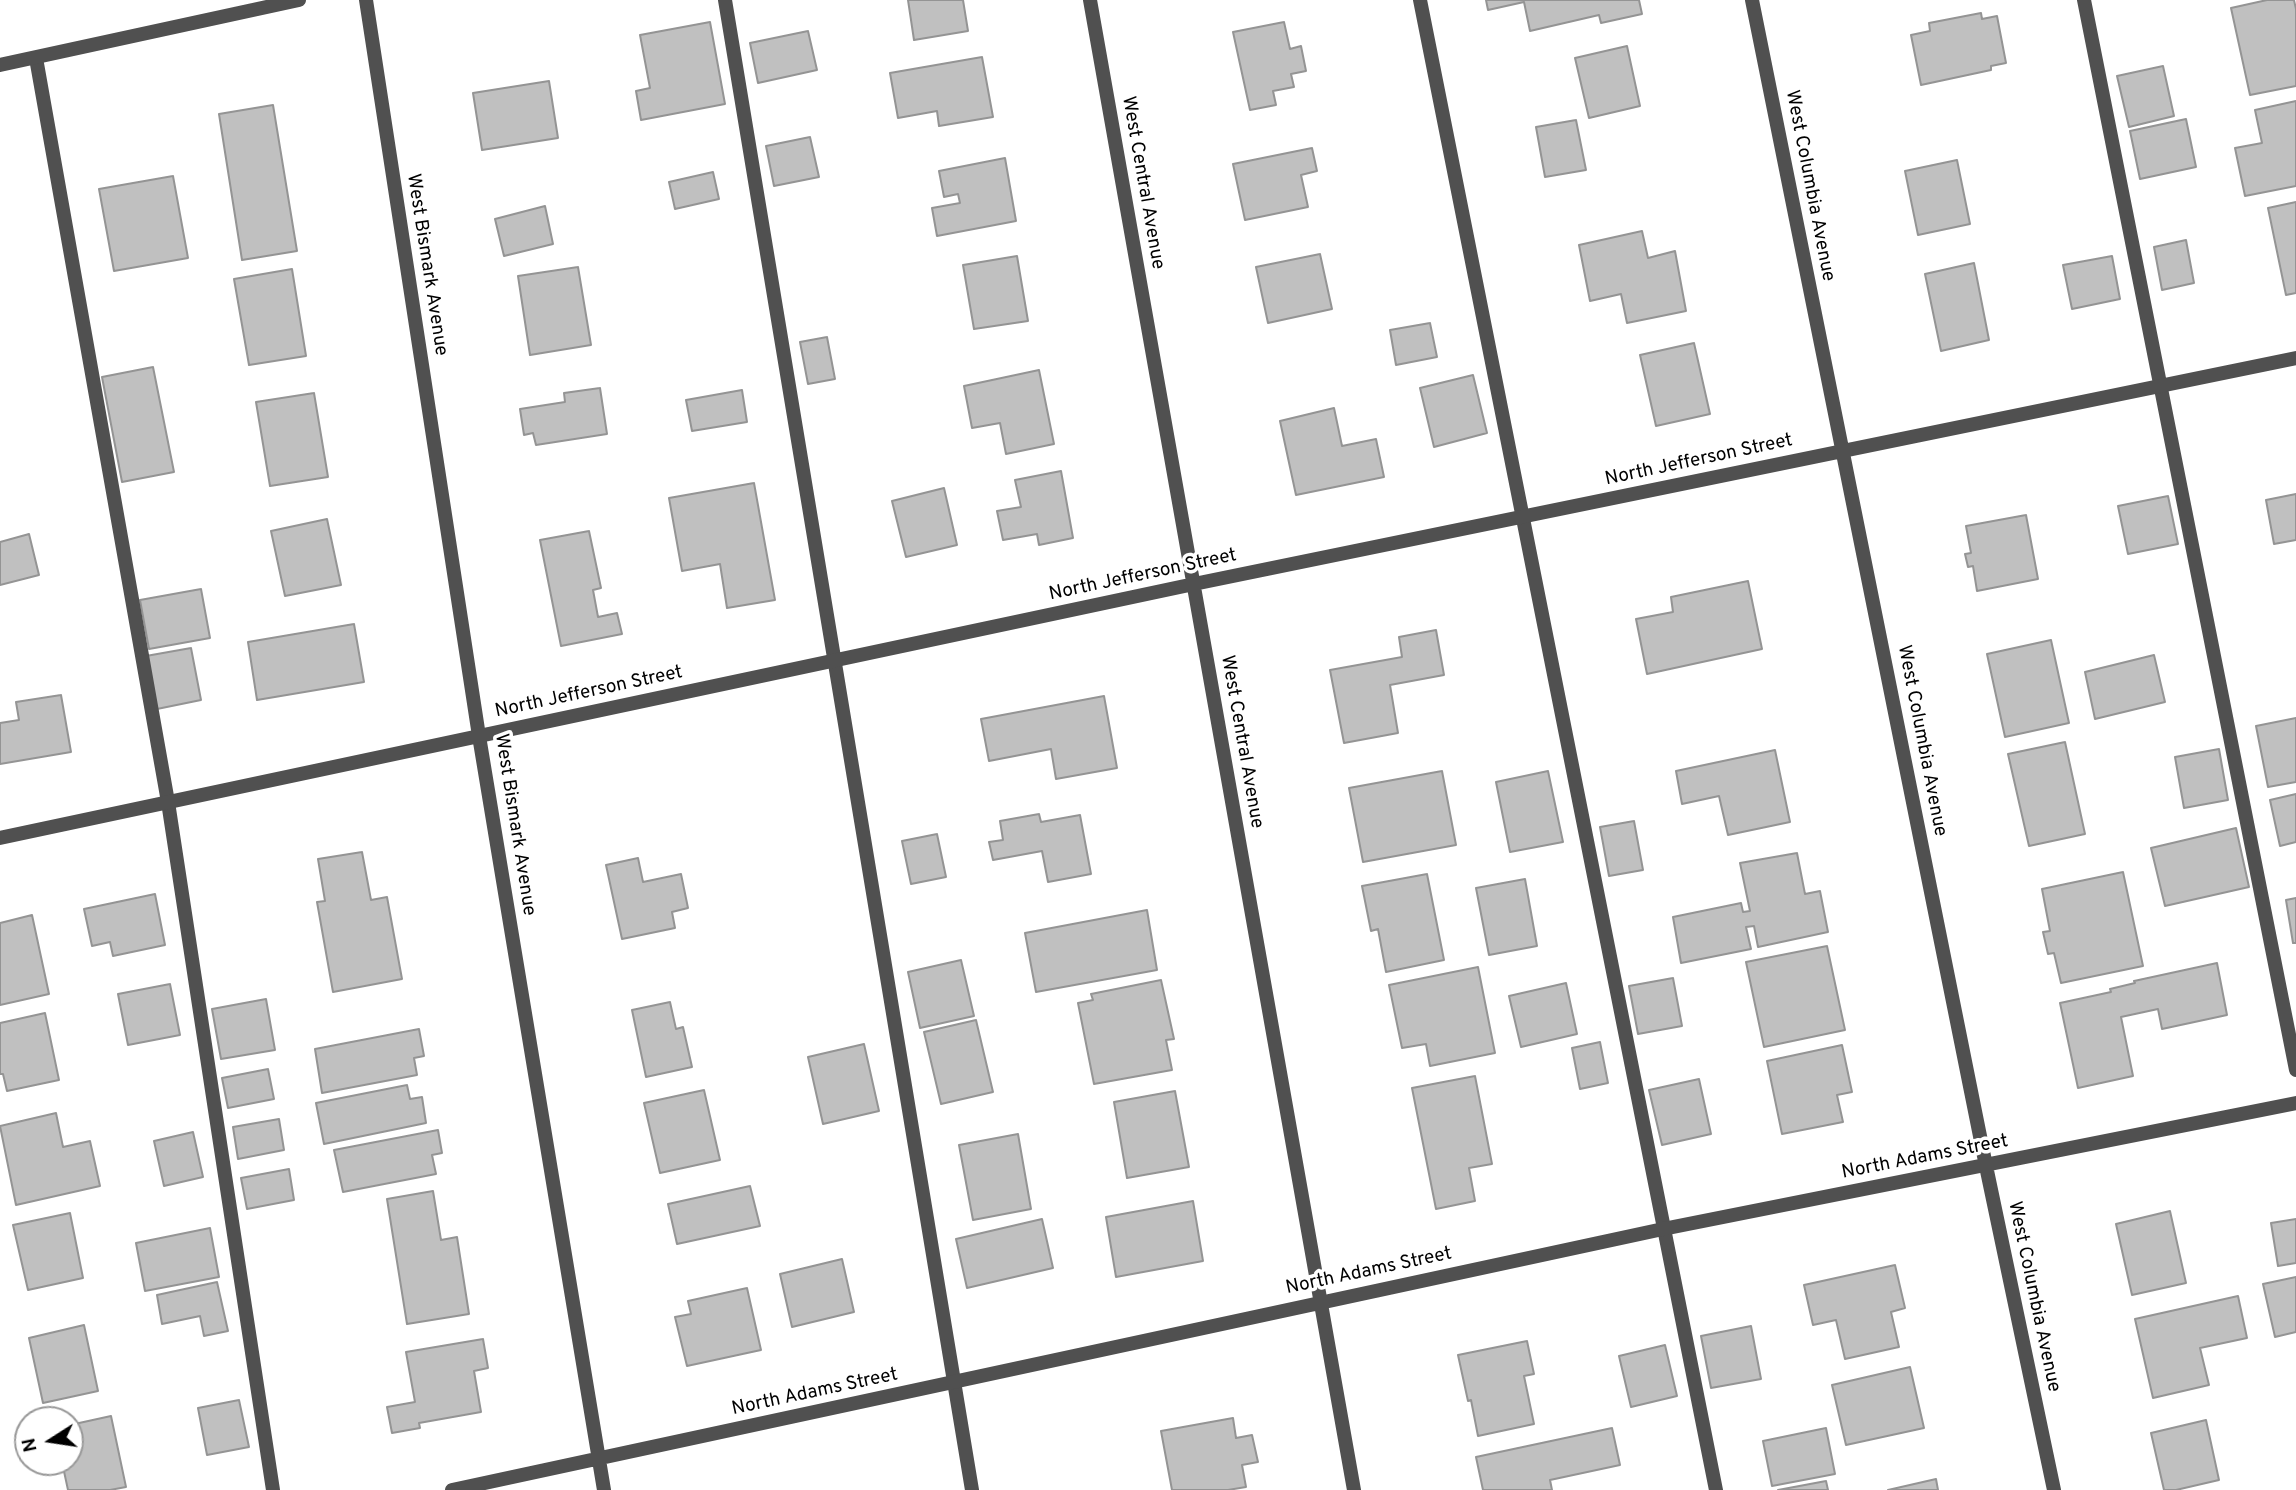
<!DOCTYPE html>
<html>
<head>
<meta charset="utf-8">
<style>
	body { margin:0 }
	#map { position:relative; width:2296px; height:1490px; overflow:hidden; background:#fff; font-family:Overpass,sans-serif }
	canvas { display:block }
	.north { position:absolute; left:14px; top:1406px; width:70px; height:70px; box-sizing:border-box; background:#fff; border:2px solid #999; border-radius:50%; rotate:258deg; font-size:19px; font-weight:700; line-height:28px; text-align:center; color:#000 }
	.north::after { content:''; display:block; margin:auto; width:24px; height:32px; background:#000; clip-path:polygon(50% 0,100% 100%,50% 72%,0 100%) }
</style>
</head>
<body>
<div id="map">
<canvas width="2296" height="1490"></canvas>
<div class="north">N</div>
</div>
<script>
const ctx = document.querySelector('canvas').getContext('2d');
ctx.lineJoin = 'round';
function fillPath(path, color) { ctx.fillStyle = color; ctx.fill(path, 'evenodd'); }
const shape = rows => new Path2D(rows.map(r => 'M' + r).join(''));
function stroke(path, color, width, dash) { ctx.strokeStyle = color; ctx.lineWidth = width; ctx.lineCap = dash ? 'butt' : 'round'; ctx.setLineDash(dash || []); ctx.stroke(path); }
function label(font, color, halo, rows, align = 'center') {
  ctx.font = font + ' Overpass,sans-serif'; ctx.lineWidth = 7; ctx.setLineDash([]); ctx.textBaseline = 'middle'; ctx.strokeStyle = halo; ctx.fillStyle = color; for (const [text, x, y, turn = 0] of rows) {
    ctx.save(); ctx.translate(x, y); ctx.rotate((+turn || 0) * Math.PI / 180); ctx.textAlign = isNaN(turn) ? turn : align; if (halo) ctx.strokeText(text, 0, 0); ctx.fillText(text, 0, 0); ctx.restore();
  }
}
const building = shape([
	[908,0,963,0,968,31,914,40,908,0],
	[1486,0,1639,0,1642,14,1601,23,1599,15,1530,31,1524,2,1488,10,1486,0],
	[2267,0,2294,0,2296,9,2296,86,2250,95,2231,8,2267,0],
	[1981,13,1982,19,1997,16,2006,63,1991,66,1991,70,1921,85,1911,35,1930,31,1929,23,1981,13],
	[710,22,725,104,641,120,636,91,650,88,640,35,710,22],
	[1284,22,1290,49,1301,46,1306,71,1291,74,1294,87,1273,91,1276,105,1250,110,1233,32,1284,22],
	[808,31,817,70,758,83,750,43,808,31],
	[1627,46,1640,106,1589,118,1575,58,1627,46],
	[982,57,993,117,939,126,937,111,898,118,890,73,982,57],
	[2163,66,2174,116,2129,127,2117,76,2163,66],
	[549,81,558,138,482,150,473,93,549,81],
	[2296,101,2296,186,2245,196,2235,148,2262,143,2255,110,2296,101],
	[273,105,297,251,242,260,219,114,273,105],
	[2186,119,2196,167,2140,179,2130,131,2186,119],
	[1576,120,1586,170,1545,177,1536,127,1576,120],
	[810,137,819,177,774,186,766,146,810,137],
	[1312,148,1317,171,1301,175,1308,207,1245,220,1233,164,1312,148],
	[1005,158,1016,221,937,236,932,208,960,203,958,194,944,197,939,171,1005,158],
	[1957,160,1970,224,1918,235,1905,171,1957,160],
	[713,172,719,199,675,209,669,182,713,172],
	[173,176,188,258,114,271,99,189,173,176],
	[2296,202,2296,293,2286,295,2268,208,2296,202],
	[545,206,553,244,504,256,495,219,545,206],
	[1642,231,1648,258,1675,251,1686,311,1627,323,1621,294,1590,301,1579,245,1642,231],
	[2186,240,2194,283,2162,290,2154,247,2186,240],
	[1320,254,1332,309,1268,323,1256,267,1320,254],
	[1017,256,1028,321,974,329,963,265,1017,256],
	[2112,256,2120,299,2072,309,2063,265,2112,256],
	[1974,263,1989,340,1941,351,1925,274,1974,263],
	[578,267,591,345,530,355,518,276,578,267],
	[292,269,306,356,249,365,234,279,292,269],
	[1430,323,1437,357,1396,365,1390,330,1430,323],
	[827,337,835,379,808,384,800,342,827,337],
	[1694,343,1710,414,1656,426,1640,355,1694,343],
	[153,367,174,472,122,482,102,377,153,367],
	[1039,370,1054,444,1006,454,1000,423,972,428,964,386,1039,370],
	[1473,375,1487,433,1434,447,1420,388,1473,375],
	[600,388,607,434,536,445,533,433,524,435,520,409,565,402,564,393,600,388],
	[742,390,747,422,692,431,686,400,742,390],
	[314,393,328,477,270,486,256,402,314,393],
	[1334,408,1342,446,1376,439,1384,477,1296,495,1280,421,1334,408],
	[1061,471,1073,538,1039,545,1037,534,1003,540,997,511,1021,507,1015,480,1061,471],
	[754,483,775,600,727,608,720,564,682,571,669,498,754,483],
	[944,488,957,545,906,557,892,501,944,488],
	[2296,494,2296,540,2274,544,2266,500,2296,494],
	[2168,496,2178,544,2128,554,2118,506,2168,496],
	[2026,515,2038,579,1977,591,1973,566,1968,567,1965,554,1971,553,1966,526,2026,515],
	[327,519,341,585,285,596,271,531,327,519],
	[589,531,601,588,593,590,598,617,617,613,622,634,561,646,540,540,589,531],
	[29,534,39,575,0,585,0,542,29,534],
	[1748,581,1762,649,1647,674,1636,619,1673,612,1671,597,1748,581],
	[201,589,210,638,149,649,140,600,201,589],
	[354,624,364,682,257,700,248,642,354,624],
	[1436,630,1444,675,1390,685,1398,733,1344,743,1330,670,1402,657,1399,637,1436,630],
	[2051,640,2069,723,2005,737,1987,654,2051,640],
	[191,648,201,700,157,709,146,656,191,648],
	[2154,655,2165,702,2095,719,2085,672,2154,655],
	[61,695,71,752,0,764,0,723,19,720,16,702,61,695],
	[1104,696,1117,768,1056,779,1051,749,989,761,981,719,1104,696],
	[2296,718,2296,782,2268,787,2256,726,2296,718],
	[2065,742,2085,834,2029,846,2008,754,2065,742],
	[2219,749,2228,800,2184,808,2175,757,2219,749],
	[1775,750,1790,822,1728,835,1719,796,1682,804,1676,771,1775,750],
	[1442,771,1456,845,1363,862,1349,788,1442,771],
	[1548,771,1563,842,1510,852,1496,782,1548,771],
	[2296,794,2296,842,2280,846,2270,800,2296,794],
	[1039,814,1041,822,1080,815,1091,874,1048,882,1042,851,993,860,989,842,1003,840,1000,821,1039,814],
	[1634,821,1643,870,1609,876,1600,827,1634,821],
	[2236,828,2249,887,2165,906,2151,848,2236,828],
	[937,834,946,877,911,884,902,841,937,834],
	[362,852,371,900,387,897,402,979,333,992,317,902,325,901,318,859,362,852],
	[1797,853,1805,894,1820,891,1828,932,1758,947,1754,926,1746,927,1751,949,1681,963,1673,917,1741,903,1743,912,1750,911,1740,863,1797,853],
	[638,858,643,882,681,874,688,908,672,912,675,928,622,939,606,865,638,858],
	[2123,872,2143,966,2061,983,2054,953,2048,954,2043,932,2050,931,2042,889,2123,872],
	[1427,874,1444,960,1386,972,1378,929,1371,931,1362,886,1427,874],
	[1525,879,1537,946,1489,955,1476,888,1525,879],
	[155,894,165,945,113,956,110,942,92,946,84,909,155,894],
	[2296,898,2296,943,2293,943,2286,900,2296,898],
	[1147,910,1157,970,1036,992,1025,933,1147,910],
	[32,915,49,994,0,1005,0,923,32,915],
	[1827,946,1845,1030,1764,1047,1746,962,1827,946],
	[961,960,974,1016,920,1028,908,972,961,960],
	[2217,963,2227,1015,2162,1029,2158,1009,2121,1017,2133,1076,2078,1088,2060,1003,2111,992,2110,989,2135,983,2134,981,2217,963],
	[1478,967,1495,1053,1430,1066,1426,1044,1402,1048,1389,985,1478,967],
	[1673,978,1682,1026,1638,1034,1629,986,1673,978],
	[1161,980,1174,1039,1166,1040,1172,1070,1094,1084,1078,1003,1093,1000,1091,994,1161,980],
	[1566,983,1577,1034,1521,1047,1509,996,1566,983],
	[170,984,180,1035,128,1045,118,994,170,984],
	[266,999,275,1050,221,1059,212,1009,266,999],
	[670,1002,676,1029,683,1027,692,1067,646,1077,632,1010,670,1002],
	[45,1013,59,1080,7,1091,3,1074,0,1074,0,1023,45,1013],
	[976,1020,993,1092,941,1104,924,1032,976,1020],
	[419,1029,424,1056,414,1058,417,1075,322,1093,315,1049,419,1029],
	[1600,1042,1608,1083,1580,1089,1572,1048,1600,1042],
	[864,1044,879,1111,823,1124,808,1057,864,1044],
	[1842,1045,1852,1092,1837,1095,1843,1122,1782,1134,1767,1061,1842,1045],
	[268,1069,274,1099,228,1108,222,1078,268,1069],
	[1475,1076,1492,1164,1469,1168,1475,1201,1436,1209,1412,1088,1475,1076],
	[1699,1079,1711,1134,1662,1145,1649,1090,1699,1079],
	[407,1085,410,1099,422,1097,426,1123,324,1144,316,1103,407,1085],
	[704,1090,720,1160,660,1173,644,1103,704,1090],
	[1175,1091,1189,1167,1127,1178,1114,1102,1175,1091],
	[56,1113,63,1147,90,1141,100,1186,16,1205,0,1126,56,1113],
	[279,1119,284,1150,238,1159,233,1127,279,1119],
	[438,1130,442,1153,432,1155,436,1174,343,1192,334,1150,438,1130],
	[193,1132,203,1177,164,1186,154,1141,193,1132],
	[1018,1134,1031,1209,973,1220,959,1145,1018,1134],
	[289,1169,294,1200,247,1209,241,1178,289,1169],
	[750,1186,760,1226,677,1244,668,1204,750,1186],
	[433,1191,441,1240,457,1237,469,1314,407,1324,387,1199,433,1191],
	[1193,1201,1203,1261,1116,1277,1106,1217,1193,1201],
	[2170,1211,2186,1283,2132,1295,2116,1224,2170,1211],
	[70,1213,83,1278,28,1290,13,1225,70,1213],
	[1042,1219,1053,1268,967,1288,956,1239,1042,1219],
	[2296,1219,2296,1263,2278,1266,2271,1223,2296,1219],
	[210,1228,219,1277,145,1291,136,1243,210,1228],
	[842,1259,854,1312,792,1327,780,1274,842,1259],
	[1895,1265,1905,1308,1891,1312,1899,1347,1845,1359,1836,1320,1813,1325,1804,1285,1895,1265],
	[2296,1277,2296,1332,2275,1337,2263,1284,2296,1277],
	[217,1282,228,1331,204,1336,200,1316,162,1324,157,1295,217,1282],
	[747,1288,761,1350,687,1366,675,1317,691,1314,688,1301,747,1288],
	[2238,1296,2247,1338,2200,1348,2209,1385,2153,1398,2135,1319,2238,1296],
	[84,1325,98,1391,43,1403,29,1338,84,1325],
	[1751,1326,1761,1379,1711,1388,1701,1336,1751,1326],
	[483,1339,488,1368,474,1371,481,1412,419,1423,420,1428,392,1433,387,1407,415,1402,406,1352,483,1339],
	[1527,1341,1534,1374,1524,1376,1534,1424,1478,1436,1471,1400,1468,1401,1458,1355,1527,1341],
	[1665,1345,1677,1396,1631,1407,1619,1356,1665,1345],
	[1910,1367,1924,1428,1846,1445,1832,1385,1910,1367],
	[239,1400,249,1447,207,1455,198,1408,239,1400],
	[111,1416,126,1487,110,1490,68,1490,62,1462,70,1462,70,1425,111,1416],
	[1233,1418,1236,1438,1252,1435,1258,1462,1242,1465,1246,1487,1228,1490,1172,1490,1161,1431,1233,1418],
	[2206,1420,2219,1480,2176,1490,2164,1490,2151,1433,2206,1420],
	[1612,1428,1620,1465,1550,1480,1552,1490,1483,1490,1476,1457,1612,1428],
	[1826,1428,1835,1474,1772,1486,1763,1441,1826,1428],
	[1936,1479,1938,1490,1888,1490,1936,1479],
	[1826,1481,1828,1490,1778,1490,1826,1481]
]);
fillPath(building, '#c0c0c0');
stroke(building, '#949494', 2);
stroke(shape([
	[725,0,972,1490],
	[1420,0,1716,1490],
	[2084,0,2296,1070],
	[36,58,168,802,273,1490]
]), '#505050', 14);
stroke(shape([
	[366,0,479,736,604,1490],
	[1090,0,1354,1490],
	[1752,0,1986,1166,2054,1490],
	[0,65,299,0],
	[0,838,1194,584,2296,358],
	[452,1490,1663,1229,2296,1103]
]), '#505050', 14);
label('19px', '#000', '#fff', [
	["West Central Avenue",1142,183,80],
	["West Columbia Avenue",1809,186,79],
	["West Bismark Avenue",426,265,81],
	["North Jefferson Street",1699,461,-12],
	["North Jefferson Street",1143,576,-12],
	["North Jefferson Street",589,693,-12],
	["West Columbia Avenue",1921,741,79],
	["West Central Avenue",1241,742,80],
	["West Bismark Avenue",514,825,81],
	["North Adams Street",1925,1158,-11],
	["North Adams Street",1369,1272,-12],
	["West Columbia Avenue",2033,1297,78],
	["North Adams Street",815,1393,-12]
]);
</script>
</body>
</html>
